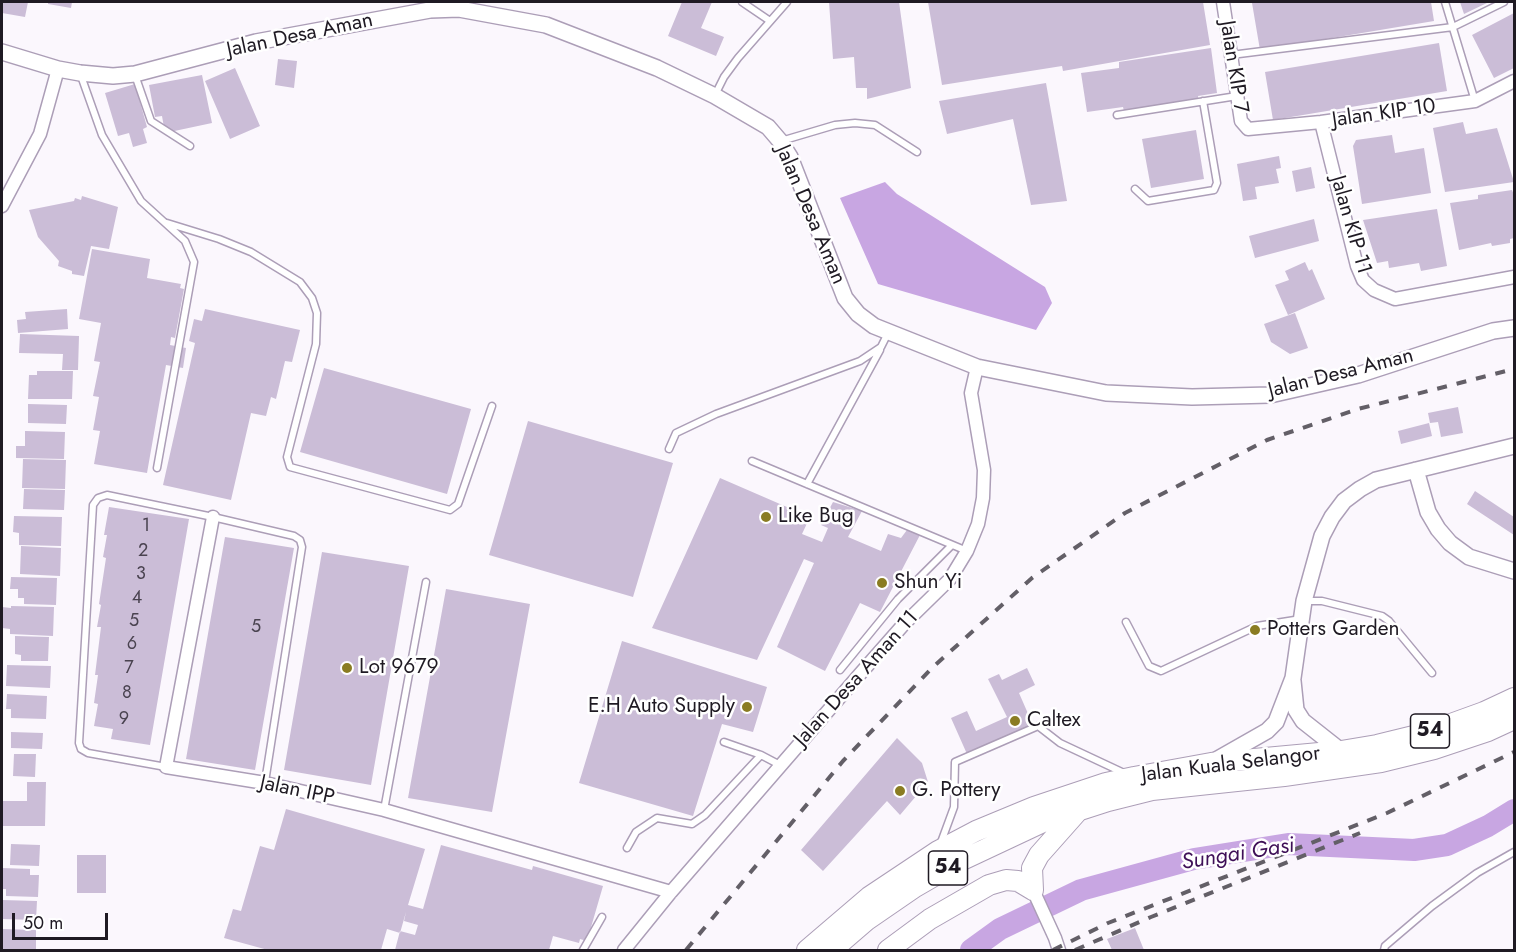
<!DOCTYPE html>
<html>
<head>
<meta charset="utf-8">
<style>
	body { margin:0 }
	#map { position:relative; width:1516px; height:952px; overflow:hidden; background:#fbf7fd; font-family:Jost,sans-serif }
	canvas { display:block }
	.frame { position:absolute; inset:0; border:3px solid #1f1a23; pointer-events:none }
	.scale { position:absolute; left:12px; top:913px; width:96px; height:27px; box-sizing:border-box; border:3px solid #1f1a23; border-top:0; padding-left:8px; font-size:18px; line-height:21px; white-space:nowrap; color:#1f1a23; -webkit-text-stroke:4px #fff; paint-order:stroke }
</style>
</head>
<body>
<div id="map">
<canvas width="1516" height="952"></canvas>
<div class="frame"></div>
<div class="scale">50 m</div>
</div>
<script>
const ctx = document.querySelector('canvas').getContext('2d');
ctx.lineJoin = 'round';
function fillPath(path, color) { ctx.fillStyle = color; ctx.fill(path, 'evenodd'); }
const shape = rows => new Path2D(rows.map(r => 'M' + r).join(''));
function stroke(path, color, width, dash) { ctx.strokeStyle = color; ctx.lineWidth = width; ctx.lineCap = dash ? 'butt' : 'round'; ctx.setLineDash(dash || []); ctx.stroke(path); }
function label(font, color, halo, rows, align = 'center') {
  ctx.font = font + ' Jost,sans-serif'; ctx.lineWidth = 5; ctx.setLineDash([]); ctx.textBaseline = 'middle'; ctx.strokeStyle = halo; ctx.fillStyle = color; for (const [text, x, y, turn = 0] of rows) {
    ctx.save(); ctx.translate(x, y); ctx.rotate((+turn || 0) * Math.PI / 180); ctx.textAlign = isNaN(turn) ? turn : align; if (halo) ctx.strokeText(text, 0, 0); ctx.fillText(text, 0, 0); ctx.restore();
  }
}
fillPath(shape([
	[885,182,897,194,1045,287,1052,303,1036,330,878,284,840,198]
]), '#c8a6e2');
stroke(shape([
	[971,950,1000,929,1081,890,1194,859,1288,844,1414,850,1447,845,1488,826,1514,810]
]), '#c8a6e2', 22);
fillPath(shape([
	[2,2,28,2,25,17,2,13],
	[48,2,72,2,71,8,48,4],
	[682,2,712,2,701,28,724,37,716,56,668,36],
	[829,2,899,2,911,88,867,99,867,88,856,88,854,57,833,59],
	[928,2,1203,2,1210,45,1063,71,1062,66,942,85],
	[1262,2,1431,2,1434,21,1260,50,1252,3],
	[1460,2,1489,2,1464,14],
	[1514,13,1514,68,1494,78,1472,35],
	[1439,43,1447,91,1273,120,1265,72],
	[1211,48,1217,93,1198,96,1199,104,1125,115,1123,107,1087,112,1081,73,1119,68,1119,62],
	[278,59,297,61,294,88,275,85],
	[235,68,260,126,230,139,205,81],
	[202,75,212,123,165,133,162,116,155,117,149,85],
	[1046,83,1067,201,1031,205,1013,119,947,134,939,101],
	[135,84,147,127,143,129,147,143,133,147,129,133,118,136,105,93],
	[1463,122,1466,134,1497,128,1514,182,1445,192,1433,128],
	[1196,130,1204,179,1151,188,1142,139],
	[1392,135,1395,153,1424,148,1431,193,1362,204,1353,146,1356,140],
	[1279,156,1281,168,1276,169,1279,183,1255,187,1257,199,1243,201,1237,164],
	[1311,167,1315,188,1296,192,1292,171],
	[1512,190,1514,195,1514,238,1510,239,1510,243,1492,246,1491,243,1459,250,1450,203,1478,199,1478,195],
	[82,196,118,207,109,249,91,246,84,276,72,274,72,271,58,266,59,261,38,237,29,210,74,201,75,198,81,200],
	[1437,209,1447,266,1421,271,1419,263,1389,268,1388,261,1377,263,1363,220],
	[1314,219,1319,241,1255,258,1249,236],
	[92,249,150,259,147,278,181,284,180,288,184,289,175,338,171,337,170,345,186,348,183,368,166,365,147,473,94,464,100,431,93,430,99,397,93,396,100,362,94,361,101,323,79,319],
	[1305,262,1309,271,1312,269,1325,299,1288,315,1275,285,1289,280,1285,271],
	[67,309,68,329,18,333,17,320,26,319,25,312],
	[205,309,300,330,292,362,285,361,276,399,271,397,266,416,251,413,231,500,163,485,195,343,189,341,194,319,202,321],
	[1295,313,1308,348,1290,354,1271,342,1264,324],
	[20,334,79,336,78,370,62,370,63,354,19,353],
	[324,368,471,409,447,494,300,452],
	[37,371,73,371,72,399,28,399,29,375,37,375],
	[28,404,67,405,66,424,28,423],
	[1458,407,1463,433,1441,437,1438,422,1430,423,1428,413],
	[528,421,673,463,633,597,489,555],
	[1429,423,1432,436,1401,444,1398,431],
	[25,431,65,432,64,459,16,458,16,446,25,446],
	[23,459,66,460,65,489,22,488],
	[720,478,810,517,802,534,822,542,828,528,821,525,833,502,862,511,848,537,881,551,888,534,901,538,907,530,920,535,880,612,860,603,825,671,777,647,814,563,804,559,757,660,652,628],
	[24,489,65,490,64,510,23,509],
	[1475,491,1514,517,1514,535,1467,504],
	[109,507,189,519,150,745,111,739,113,729,94,726,98,704,94,703,98,675,95,675,101,627,97,627,101,605,99,604,106,558,103,557,107,535,104,535],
	[14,516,62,517,61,546,19,545,19,533,13,532],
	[225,537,294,548,255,770,186,759],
	[21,546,61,548,60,576,20,574],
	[322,552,409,566,371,785,284,770],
	[11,577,57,578,56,605,24,604,24,598,18,598,18,589,10,589],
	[446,589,530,604,492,812,408,798],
	[11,606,54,607,53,636,10,634,10,629,2,628,2,607,11,608],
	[15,636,49,637,48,661,21,661,21,655,15,654],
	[622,641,767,687,753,732,722,724,693,816,579,783],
	[7,665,51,666,50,688,6,686],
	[1027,668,1035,685,1019,693,1033,725,967,754,951,718,967,711,976,731,1007,717,988,679,999,674,1002,680],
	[7,694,47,696,46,719,11,718,11,709,6,709],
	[11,732,43,733,42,749,11,748],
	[897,738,922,763,928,782,900,815,887,801,823,871,801,850],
	[14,754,36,754,35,777,13,776],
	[27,782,46,782,45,826,2,826,2,801,27,801],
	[286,809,425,849,408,905,423,909,441,845,532,870,533,866,603,886,587,941,580,939,579,943,553,936,549,950,395,950,400,931,415,935,418,925,404,921,406,912,400,933,387,929,381,950,268,950,224,938,233,909,241,911,260,846,274,850],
	[11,844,40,845,39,866,10,865],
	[77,855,106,855,106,893,77,893],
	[2,868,30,869,30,875,39,875,38,897,6,896,6,889,2,889],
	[2,900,37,901,36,920,2,919],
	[1135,928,1144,950,1112,950,1107,939],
	[2,929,36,930,36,950,2,950]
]), '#cbbdd7');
const service = shape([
	[742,2,770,21],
	[1445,2,1475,101],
	[1231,55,1453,27,1504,2],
	[80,73,102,135,141,201,185,241,194,262,157,468],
	[135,75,151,121,190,146],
	[715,95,724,77,738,58,787,2],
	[1117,115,1237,96],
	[781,141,835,125,855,123,875,125,917,152],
	[1135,189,1148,201,1214,190,1217,183,1203,101],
	[167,223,219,239,251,252,300,282,312,298,317,313,316,344,287,457,290,467,450,510,458,504,492,406],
	[669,449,676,433,716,414,860,361,881,347,888,333],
	[752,461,967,551],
	[807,484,880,350],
	[1305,601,1322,601,1382,616,1389,621,1432,673],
	[1126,622,1149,666,1161,671,1257,626,1301,619],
	[840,670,898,599,952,545],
	[724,742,761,755,780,765],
	[166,767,88,753,81,749,79,743,93,505,98,498,107,495,213,517,294,536,300,540,302,547,265,782],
	[384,810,426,582],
	[940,845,954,807,955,762,1038,726,1060,743,1124,773],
	[627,848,636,832,657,818,692,824,705,815,761,755],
	[583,950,602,917],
	[1384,950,1385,946,1432,906,1477,873,1514,852]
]);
const minor = shape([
	[1223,2,1241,121,1248,129,1321,122,1475,101,1514,81],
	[1321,122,1357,266,1363,280,1374,290,1395,299,1514,277],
	[2,206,40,134,58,69],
	[213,517,166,767,265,783,384,810,671,892],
	[1033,890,1055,938,1059,950],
	[624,950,671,892,860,674,904,624,950,579,967,551,978,524,983,498,984,470,971,393,977,367]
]);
const tertiary = shape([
	[2,52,58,69,80,73,113,76,135,74,256,42,430,10,459,9,546,25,657,68,715,96,768,127,780,141,790,157,845,298,858,314,874,326,977,367,1106,393,1192,397,1270,395,1358,375,1493,331,1514,328],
	[1416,470,1428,512,1438,529,1450,543,1469,557,1514,571],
	[1293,681,1296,710,1303,721,1341,751],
	[1216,760,1267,731,1276,722,1293,678,1304,601,1322,536,1332,517,1344,501,1360,489,1376,480,1514,446]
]);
const trunk = shape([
	[1033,890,1032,868,1039,855,1078,811],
	[807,950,869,897,938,851,976,831,1034,807,1106,783,1134,777,1211,763,1341,751,1377,745,1426,733,1484,712,1514,698],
	[832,950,867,920,915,887,960,861,1043,822,1108,801,1152,790,1284,776,1381,762,1434,749,1488,731,1514,719],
	[888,950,930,919,989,885,1006,880,1018,881,1033,890]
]);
stroke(service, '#ac9eb7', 9);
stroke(minor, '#ac9eb7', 15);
stroke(tertiary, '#ac9eb7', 18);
stroke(trunk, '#ac9eb7', 22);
stroke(service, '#fff', 6);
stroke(minor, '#fff', 12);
stroke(tertiary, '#fff', 15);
stroke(trunk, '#fff', 20);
stroke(shape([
	[686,950,843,761,933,667,1032,578,1125,513,1267,440,1358,409,1514,369],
	[1053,950,1108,923,1387,813,1514,752],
	[1075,950,1151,917,1360,833]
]), '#635f67', 4, [10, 10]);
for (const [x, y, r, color] of [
	[766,517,6,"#8a7c22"],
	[882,583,6,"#8a7c22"],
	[1255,630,6,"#8a7c22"],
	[347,668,6,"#8a7c22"],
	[747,707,6,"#8a7c22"],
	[1015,721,6,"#8a7c22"],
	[900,791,6,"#8a7c22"]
]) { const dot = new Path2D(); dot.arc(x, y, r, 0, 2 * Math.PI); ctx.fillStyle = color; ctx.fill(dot); stroke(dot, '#fff', 2); }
label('18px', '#4a4350', null, [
	["1",146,527],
	["2",143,552],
	["3",141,575],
	["4",137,599],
	["5",134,622],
	["5",256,628],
	["6",132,645],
	["7",129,669],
	["8",127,694],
	["9",124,720]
]);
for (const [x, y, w] of [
	[1430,731,39],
	[948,868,39]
]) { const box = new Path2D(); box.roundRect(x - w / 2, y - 17, w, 34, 4.5); ctx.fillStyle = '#fff'; ctx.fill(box); stroke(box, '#1f1a23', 1.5); }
label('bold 20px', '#1f1a23', null, [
	["54",1430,731],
	["54",948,868]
]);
label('21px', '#1f1a23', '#fff', [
	["Jalan Desa Aman",300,36,-12],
	["Jalan KIP 7",1233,67,81],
	["Jalan KIP 10",1384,114,-8],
	["Jalan Desa Aman",810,215,67],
	["Jalan KIP 11",1350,225,74],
	["Jalan Desa Aman",1341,374,-14],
	["Jalan Desa Aman 11",857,679,-48],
	["Jalan Kuala Selangor",1231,765,-7],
	["Jalan IPP",297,791,12]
]);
label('21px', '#1f1a23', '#fff', [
	["Like Bug",778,517],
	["Shun Yi",894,583],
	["Potters Garden",1267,630],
	["Lot 9679",359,668],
	["E.H Auto Supply",735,707,"right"],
	["Caltex",1027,721],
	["G. Pottery",912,791]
], 'left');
label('italic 22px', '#3e0f57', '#fff', [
	["Sungai Gasi",1238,855,-9]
]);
</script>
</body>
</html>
